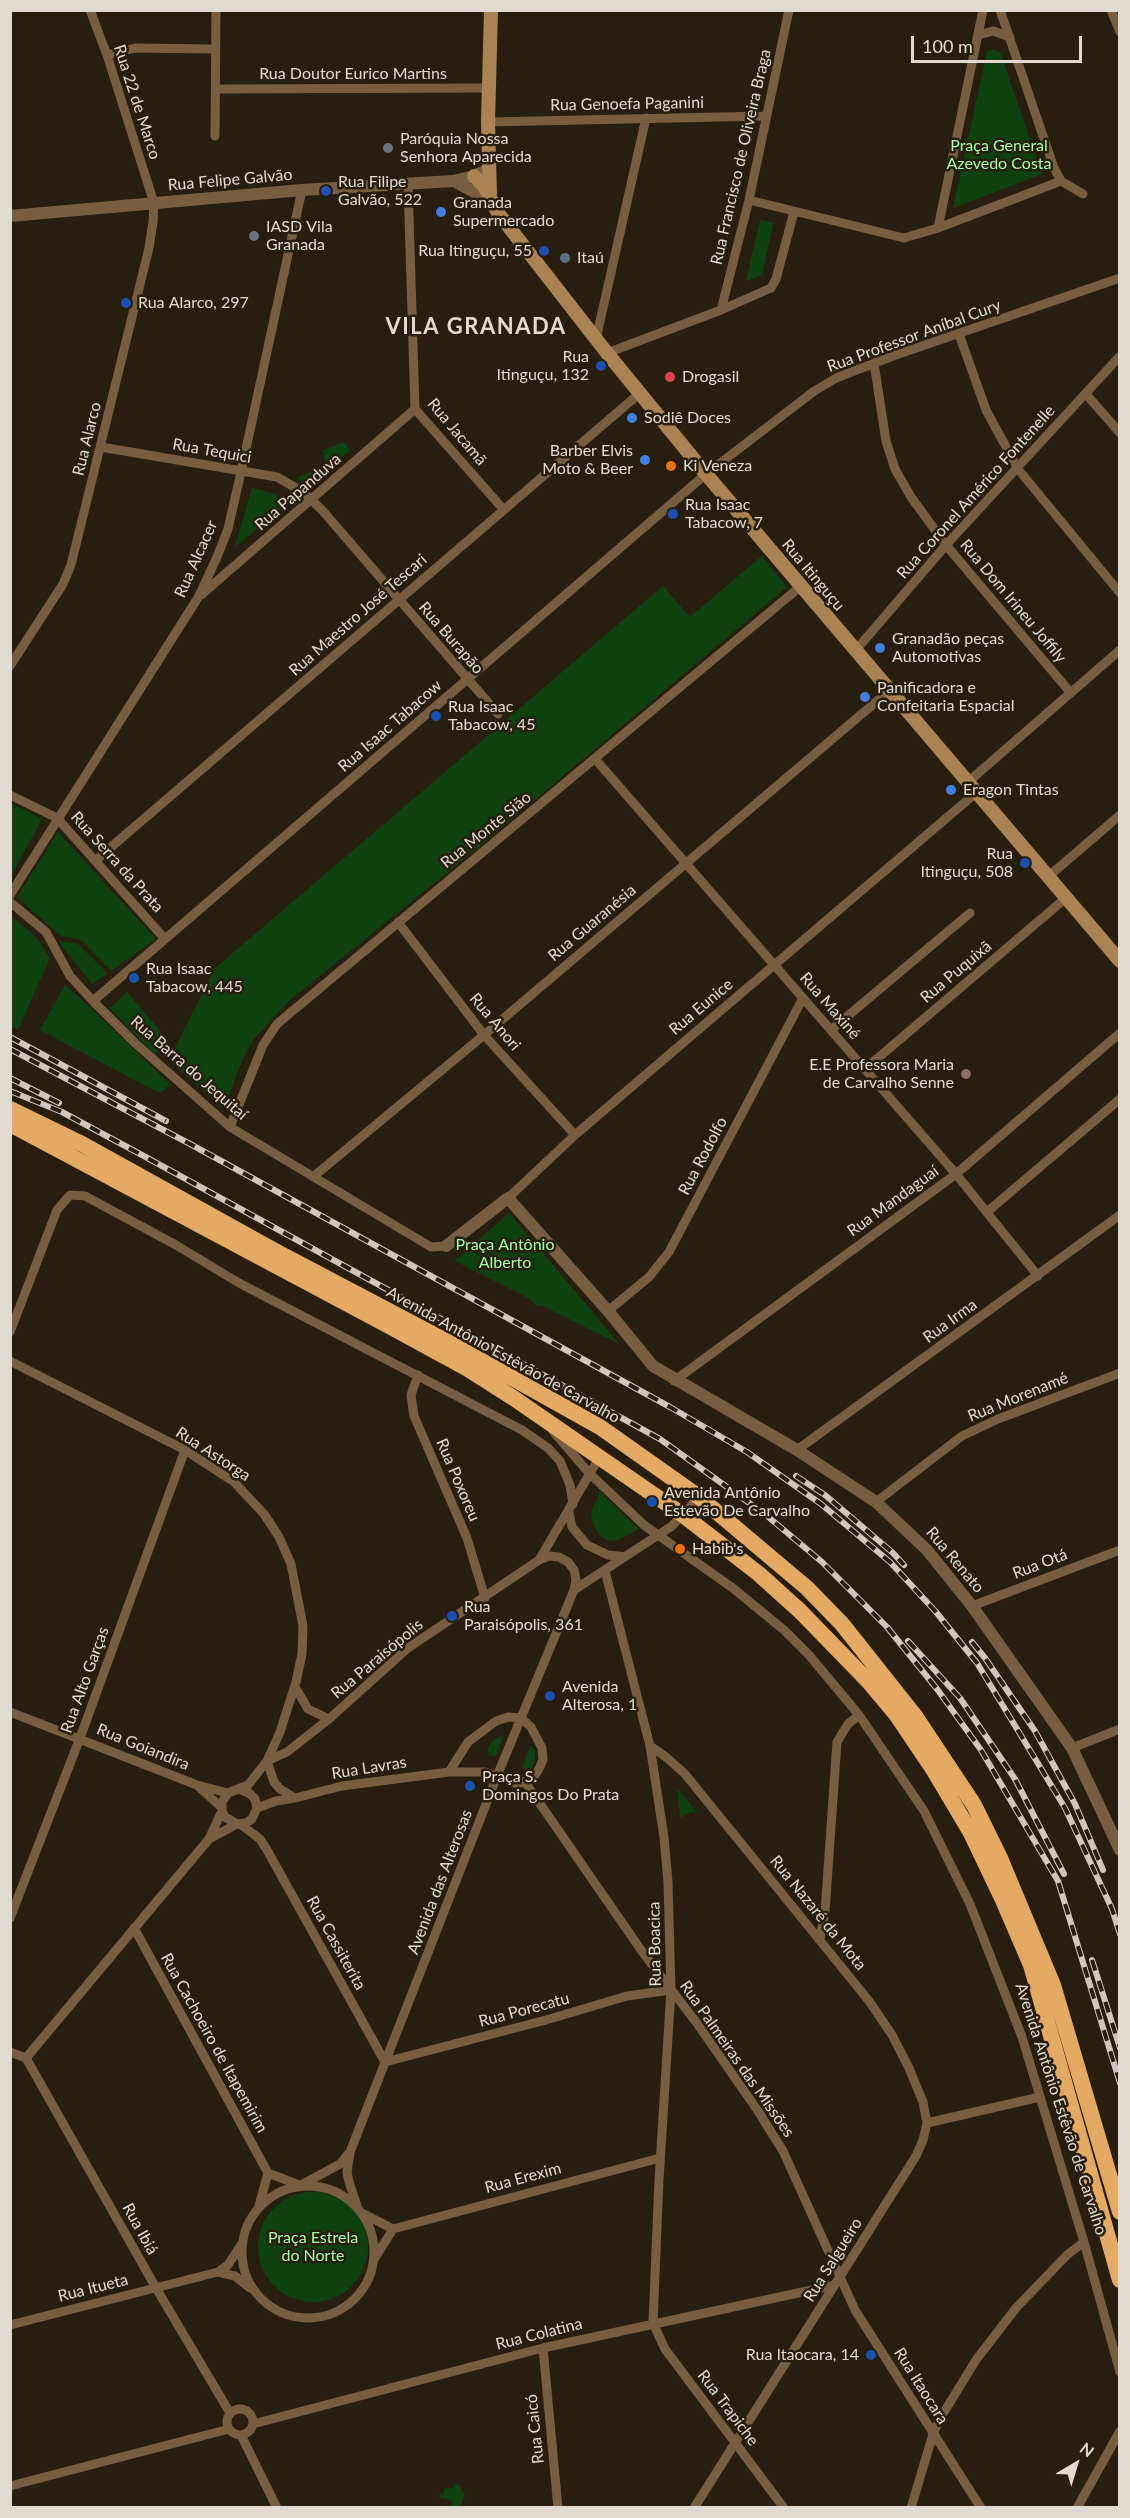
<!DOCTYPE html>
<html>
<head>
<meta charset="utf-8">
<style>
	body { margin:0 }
	#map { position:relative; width:1130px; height:2518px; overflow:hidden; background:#281e0f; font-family:Lato,sans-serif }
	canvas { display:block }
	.frame { position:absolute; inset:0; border:12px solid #e1dad0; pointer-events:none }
	.north { position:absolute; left:1046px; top:2434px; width:60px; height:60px; -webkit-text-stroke:4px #281e0f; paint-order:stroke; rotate:38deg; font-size:16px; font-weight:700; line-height:24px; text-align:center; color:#e1dad0 }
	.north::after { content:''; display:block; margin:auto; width:21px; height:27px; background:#e1dad0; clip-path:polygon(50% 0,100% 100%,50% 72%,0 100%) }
	.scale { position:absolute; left:911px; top:36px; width:171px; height:27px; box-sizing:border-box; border:3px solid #e1dad0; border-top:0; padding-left:8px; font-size:18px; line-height:21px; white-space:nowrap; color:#e1dad0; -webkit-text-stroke:4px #281e0f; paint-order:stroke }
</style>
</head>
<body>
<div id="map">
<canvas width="1130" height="2518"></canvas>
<div class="frame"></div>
<div class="north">N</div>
<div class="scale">100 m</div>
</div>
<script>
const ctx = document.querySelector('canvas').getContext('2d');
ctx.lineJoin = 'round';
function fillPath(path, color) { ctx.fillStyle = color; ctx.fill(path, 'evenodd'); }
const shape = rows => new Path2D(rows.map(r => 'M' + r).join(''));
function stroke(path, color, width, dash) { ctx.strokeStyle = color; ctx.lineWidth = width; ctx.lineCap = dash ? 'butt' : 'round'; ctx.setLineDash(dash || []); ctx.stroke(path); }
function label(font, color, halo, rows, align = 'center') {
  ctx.font = font + ' Lato,sans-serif'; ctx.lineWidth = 5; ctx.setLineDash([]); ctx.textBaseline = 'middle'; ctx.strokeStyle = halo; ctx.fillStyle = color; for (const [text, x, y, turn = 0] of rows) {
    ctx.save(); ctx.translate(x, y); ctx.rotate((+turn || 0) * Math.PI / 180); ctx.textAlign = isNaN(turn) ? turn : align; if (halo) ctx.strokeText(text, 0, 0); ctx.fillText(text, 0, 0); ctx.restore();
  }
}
fillPath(shape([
	[991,49,1000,52,1042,174,953,208,987,52],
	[760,220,774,223,773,225,762,275,746,281],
	[343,442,350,450,310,485,296,478,327,465,322,451],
	[252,488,272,493,289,502,235,547],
	[762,556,787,587,480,846,289,1001,252,1041,241,1063,224,1109,169,1061,214,969,663,586,690,617],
	[11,803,42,819,11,876,10,803],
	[58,832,156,939,111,971,81,940,61,936,17,897],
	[11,916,35,936,50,958,18,1030,11,1027],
	[58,941,77,943,108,974,92,984],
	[65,985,78,996,171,1085,159,1093,40,1030],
	[127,992,167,1039,155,1055,110,1008],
	[509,1213,559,1272,619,1344,541,1305,538,1307,530,1299,455,1261],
	[600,1492,639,1529,617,1541,607,1540,599,1535,591,1519,592,1510],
	[504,1735,496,1756,489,1756,488,1748,493,1740],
	[531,1745,535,1751,535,1760,532,1768,525,1769,522,1766],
	[677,1788,697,1812,688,1813,680,1818],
	'258 2247a55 55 0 1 1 110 0a55 55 0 1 1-110 0Z',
	[458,2484,465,2495,460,2507,453,2507,451,2500,440,2498,439,2494,444,2494,444,2488,454,2488,454,2485]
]), '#0e4110');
stroke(shape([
	[1000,10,1054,168,1061,181],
	[1111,10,1120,32],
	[978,35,993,31,1010,37],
	[107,55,135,48,214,49],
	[216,89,490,88],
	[488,122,766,116],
	[215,136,216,10],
	[408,184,415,409,504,510],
	[749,200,904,238,938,228,1061,181,1083,194],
	[938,228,983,10],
	[721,310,749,200,789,10],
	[959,334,986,410,1018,469,1120,593],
	[596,339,646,118],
	[607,353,721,310,771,288,776,279,794,212],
	[874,363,886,441,895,469,911,497,946,545,1070,692],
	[1086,394,1120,433],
	[101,447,277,477,303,492,322,510,498,714],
	[201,595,415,409],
	[856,650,946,545,1120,356],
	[10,666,63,584,71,565,149,248,153,222,154,203,107,55,90,10],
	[596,760,956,1174,1038,1276],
	[968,782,1120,650],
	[10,795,57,818,165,939],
	[96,860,640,393],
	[1049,876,1120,815],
	[10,895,199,596,217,557,228,529,241,472,302,190],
	[10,902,46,932,70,976,93,1001,135,1043,230,1127,431,1247,446,1246],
	[398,922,484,1035,575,1135],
	[93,1001,706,474,813,392,836,378,893,356,1120,278],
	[831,1030,970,913],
	[865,1069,1067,897],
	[230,1127,263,1045,277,1024,801,586],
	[313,1177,484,1035,890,690],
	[508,1198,575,1135,977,792],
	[987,1212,1120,1099],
	[608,1311,649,1277,669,1252,803,998],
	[10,1332,57,1210,70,1195,85,1196,176,1245,239,1283,522,1430,548,1448,560,1461,570,1485,573,1504],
	[10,1361,185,1450,234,1482,264,1514,279,1537,291,1564,303,1626,302,1654,296,1682,280,1732,267,1761,274,1782,280,1789,295,1798],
	[418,1375,411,1395,414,1416,467,1538,485,1598],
	[674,1381,956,1174,1120,1033],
	[553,1431,589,1473,644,1525,734,1589,784,1630,809,1655,859,1715,924,1811,970,1904,1022,2037,1084,2242,1120,2372],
	[797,1450,1120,1215],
	[876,1502,962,1436,998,1419,1120,1373],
	[569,1512,572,1527,587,1545,608,1555,625,1557],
	[539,1560,599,1458],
	[605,1571,650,1746,664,1837,668,1882,671,1990,659,2180,653,2323,665,2349,784,2508],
	[574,1590,672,1526,699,1497],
	[972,1606,1120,1550],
	[295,1687,308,1709,329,1719],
	[10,1712,197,1785,228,1793],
	[650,1746,666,1757,685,1774,869,2001,892,2035,909,2068,923,2102,927,2123,923,2140,916,2156,694,2508],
	[1072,1748,1120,1729],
	[525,1782,641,1950,696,2022,758,2111,783,2151,855,2310,981,2508],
	[199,1787,221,1807],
	[241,1790,249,1793,255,1799,257,1808,252,1819,246,1823,237,1824,225,1817,222,1811,222,1802,228,1793,248,1785,267,1761,287,1752,329,1719,408,1648,539,1560,549,1556,559,1557,568,1562,574,1570,576,1580,574,1590,497,1776,350,2152,347,2172,349,2182,358,2209],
	[257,1808,276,1801,295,1798,342,1786,449,1772,485,1772,517,1784,533,1778,539,1769,543,1760,542,1748,531,1727,521,1718,508,1717,496,1721,468,1742,449,1772],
	[240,1824,260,1839,267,1850,385,2062,546,2020,627,1996,671,1990],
	[209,1839,237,1824],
	[10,1918,80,1738,185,1450],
	[134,1928,268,2173,299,2185],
	[820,1939,825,1912,837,1742,848,1724,859,1715],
	[10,2052,26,2058],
	[26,2058,156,2288,230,2413],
	[26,2058,209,1839,222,1811],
	[927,2123,1040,2097],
	[303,2184,340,2164,348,2154],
	'242 2252a66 66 0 1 1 132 0a66 66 0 1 1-132 0Z',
	[259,2206,268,2173],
	[364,2214,393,2229,660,2158],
	[375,2258,393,2229],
	[218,2272,235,2276,250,2288],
	[10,2325,218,2272,228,2265,241,2245],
	[543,2348,558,2508],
	'227 2422a13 13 0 1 1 26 0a13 13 0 1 1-26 0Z',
	[253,2424,543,2348,835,2285],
	[241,2435,277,2508],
	[10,2486,229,2429],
	[911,2508,933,2434,941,2417,976,2360,1016,2308,1067,2255,1084,2242],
	[1077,2508,1120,2431]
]), '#785e41', 9);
stroke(shape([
	[454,181,492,202],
	[10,216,302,190,453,181,474,176,489,169],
	[446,1246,508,1198,608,1311,653,1366,797,1450,876,1502,927,1550,972,1606,1072,1748,1120,1850]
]), '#785e41', 12);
stroke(shape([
	[474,176,484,186,498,213,607,353,706,474,1120,961],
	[490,194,488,122,491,10]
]), '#ab8251', 14);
stroke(shape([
	[10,1109,82,1144,275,1251,446,1341,600,1427,699,1497,807,1588,842,1624,915,1716,974,1805,1000,1858,1053,1985,1120,2212],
	[10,1124,389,1326,468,1369,515,1399,683,1515,759,1574,800,1611,870,1683,896,1714,933,1769,971,1833,1003,1900,1031,1965,1120,2280]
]), '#e4a962', 16);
const rail = shape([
	[10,1037,166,1121],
	[10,1049,192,1145,670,1407,747,1452,821,1504,890,1562,936,1612,977,1663,1065,1808,1112,1909,1120,1934],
	[10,1078,59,1103],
	[10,1091,62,1112,142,1155,660,1439,766,1515,822,1562,887,1627,937,1689,981,1750,1058,1881,1120,2083],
	[796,1476,825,1495,893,1553,904,1565],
	[908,1641,960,1698,1015,1779,1064,1874],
	[972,1642,985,1658,1035,1731,1075,1804,1103,1870],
	[1092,1960,1120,2048]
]);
stroke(rail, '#cec7bc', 6);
stroke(rail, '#281e0f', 4, [11]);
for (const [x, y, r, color] of [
	[388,148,6,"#6b7280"],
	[326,191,6,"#1a4fb4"],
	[441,212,6,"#3f7fe0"],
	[254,236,6,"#6b7280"],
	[544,251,6,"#1a4fb4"],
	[565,258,6,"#5c6f8a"],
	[126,303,6,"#1a4fb4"],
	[601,366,6,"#1a4fb4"],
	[670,377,6,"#e0444e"],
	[632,418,6,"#3f7fe0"],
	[645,460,6,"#3f7fe0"],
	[671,466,6,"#e8710a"],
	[673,514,6,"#1a4fb4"],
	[880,648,6,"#3f7fe0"],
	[865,697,6,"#3f7fe0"],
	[436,716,6,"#1a4fb4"],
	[951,790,6,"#3f7fe0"],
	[1025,863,6,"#1a4fb4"],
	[134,978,6,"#1a4fb4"],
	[966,1074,6,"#8d6e63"],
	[652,1502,6,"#1a4fb4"],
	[680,1549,6,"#e8710a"],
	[452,1616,6,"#1a4fb4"],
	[550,1696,6,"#1a4fb4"],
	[470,1786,6,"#1a4fb4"],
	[871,2355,6,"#1a4fb4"]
]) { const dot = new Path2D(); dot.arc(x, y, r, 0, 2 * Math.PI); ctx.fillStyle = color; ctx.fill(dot); stroke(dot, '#281e0f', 2); }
label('16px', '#e1dad0', '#281e0f', [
	["Rua Doutor Eurico Martins",353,74],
	["Rua 22 de Marco",137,102,72],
	["Rua Genoefa Paganini",627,104,-1],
	["Rua Francisco de Oliveira Braga",741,157,-77],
	["Rua Felipe Galvão",230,180,-5],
	["Rua Professor Aníbal Cury",914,336,-20],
	["Rua Jacamã",457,432,50],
	["Rua Alarco",87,439,-76],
	["Rua Tequici",212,451,10],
	["Rua Papanduva",298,492,-41],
	["Rua Coronel Américo Fontenelle",976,492,-48],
	["Rua Alcacer",196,559,-66],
	["Rua Itinguçu",813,575,50],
	["Rua Dom Irineu Joffily",1013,601,50],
	["Rua Maestro José Tescari",358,615,-41],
	["Rua Burapão",451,638,49],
	["Rua Isaac Tabacow",390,726,-41],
	["Rua Monte Sião",486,830,-39],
	["Rua Serra da Prata",117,862,48],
	["Rua Guaranésia",592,923,-40],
	["Rua Puquixã",956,972,-40],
	["Rua Maxiné",830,1006,49],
	["Rua Eunice",701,1007,-40],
	["Rua Anori",495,1022,50],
	["Rua Barra do Jequitaí",189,1068,41],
	["Rua Rodolfo",703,1156,-62],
	["Rua Mandaguaí",893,1201,-36],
	["Rua Irma",950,1321,-36],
	["Avenida Antônio Estêvão de Carvalho",503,1355,29],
	["Rua Morenamé",1018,1397,-22],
	["Rua Astorga",213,1454,33],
	["Rua Poxoreu",458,1480,67],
	["Rua Renato",955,1560,50],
	["Rua Otá",1040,1564,-21],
	["Rua Paraisópolis",377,1659,-40],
	["Rua Alto Garças",85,1680,-70],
	["Rua Goiandira",143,1747,22],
	["Rua Lavras",369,1768,-9],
	["Avenida das Alterosas",440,1882,-69],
	["Rua Nazaré da Mota",818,1913,51],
	["Rua Cassiterita",336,1943,61],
	["Rua Boacica",655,1944,-91],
	["Rua Porecatu",524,2010,-15],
	["Rua Cachoeiro de Itapemirim",214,2043,61],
	["Rua Palmeiras das Missões",737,2059,55],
	["Avenida Antônio Estêvão de Carvalho",1061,2109,72],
	["Rua Erexim",523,2178,-15],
	["Rua Ibiá",140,2229,61],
	["Rua Salgueiro",833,2260,-58],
	["Rua Itueta",93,2288,-14],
	["Rua Colatina",539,2334,-14],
	["Rua Itaocara",921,2386,58],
	["Rua Trapiche",728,2408,53],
	["Rua Caicó",535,2429,-96]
]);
label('16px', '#e1dad0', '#281e0f', [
	["Paróquia Nossa",400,139],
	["Senhora Aparecida",400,157],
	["Rua Filipe",338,182],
	["Galvão, 522",338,200],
	["Granada",453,203],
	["Supermercado",453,221],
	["IASD Vila",266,227],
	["Granada",266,245],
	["Rua Itinguçu, 55",532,251,"right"],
	["Itaú",577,258],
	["Rua Alarco, 297",138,303],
	["Rua",589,357,"right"],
	["Itinguçu, 132",589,375,"right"],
	["Drogasil",682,377],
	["Sodiê Doces",644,418],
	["Barber Elvis",633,451,"right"],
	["Moto & Beer",633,469,"right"],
	["Ki Veneza",683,466],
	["Rua Isaac",685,505],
	["Tabacow, 7",685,523],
	["Granadão peças",892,639],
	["Automotivas",892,657],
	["Panificadora e",877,688],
	["Confeitaria Espacial",877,706],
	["Rua Isaac",448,707],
	["Tabacow, 45",448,725],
	["Eragon Tintas",963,790],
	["Rua",1013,854,"right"],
	["Itinguçu, 508",1013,872,"right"],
	["Rua Isaac",146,969],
	["Tabacow, 445",146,987],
	["E.E Professora Maria",954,1065,"right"],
	["de Carvalho Senne",954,1083,"right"],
	["Avenida Antônio",664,1493],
	["Estevão De Carvalho",664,1511],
	["Habib's",692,1549],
	["Rua",464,1607],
	["Paraisópolis, 361",464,1625],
	["Avenida",562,1687],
	["Alterosa, 1",562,1705],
	["Praça S.",482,1777],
	["Domingos Do Prata",482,1795],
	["Rua Itaocara, 14",859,2355,"right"]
], 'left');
label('16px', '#a4fea1', '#281e0f', [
	["Praça General",999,146],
	["Azevedo Costa",999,164],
	["Praça Antônio",505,1245],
	["Alberto",505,1263],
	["Praça Estrela",313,2238],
	["do Norte",313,2256]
]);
ctx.letterSpacing = '1.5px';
label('bold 22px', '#e1dad0', '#281e0f', [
	["VILA GRANADA",476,327]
]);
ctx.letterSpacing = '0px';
</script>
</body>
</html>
